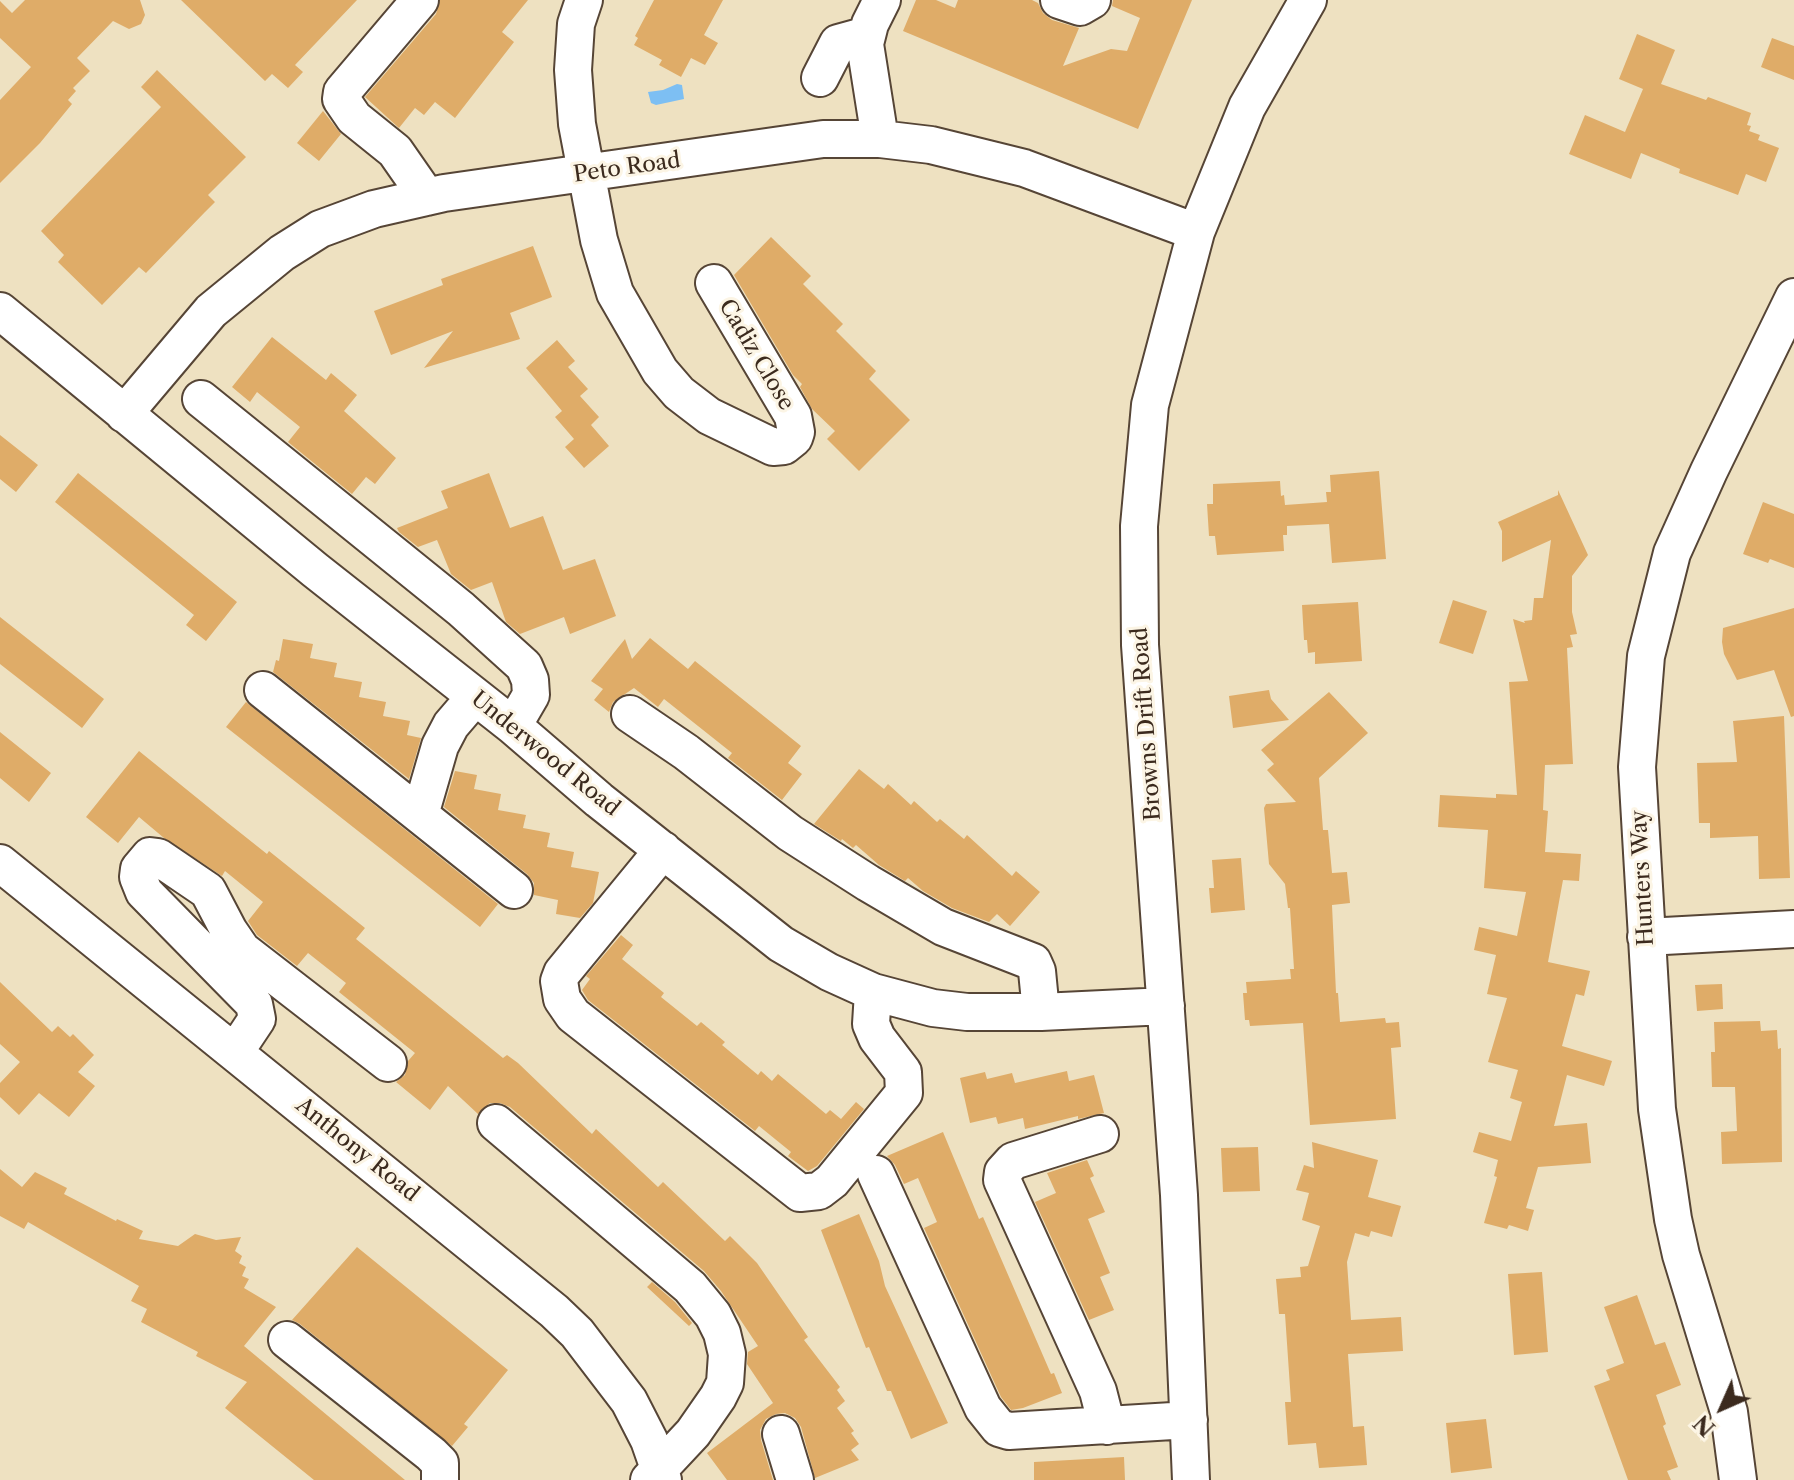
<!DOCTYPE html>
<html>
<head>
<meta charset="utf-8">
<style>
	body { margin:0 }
	#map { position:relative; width:1794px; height:1480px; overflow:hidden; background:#eee1c1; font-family:"Libre Caslon Text",serif }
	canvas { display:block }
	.north { position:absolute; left:1682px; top:1368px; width:80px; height:80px; -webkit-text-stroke:6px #fcf5e5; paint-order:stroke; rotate:225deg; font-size:22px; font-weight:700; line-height:32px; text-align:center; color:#3b2a1e }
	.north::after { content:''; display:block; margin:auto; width:28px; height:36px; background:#3b2a1e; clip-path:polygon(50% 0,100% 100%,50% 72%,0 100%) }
</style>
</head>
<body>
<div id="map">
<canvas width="1794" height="1480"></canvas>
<div class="north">N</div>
</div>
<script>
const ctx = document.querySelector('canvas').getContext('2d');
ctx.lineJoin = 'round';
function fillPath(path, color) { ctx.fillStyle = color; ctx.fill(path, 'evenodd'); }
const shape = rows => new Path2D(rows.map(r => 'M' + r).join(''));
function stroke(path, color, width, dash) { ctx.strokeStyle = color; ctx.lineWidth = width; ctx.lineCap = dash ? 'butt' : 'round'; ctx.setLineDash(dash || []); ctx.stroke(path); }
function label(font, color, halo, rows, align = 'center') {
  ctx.font = font + ' "Libre Caslon Text",serif'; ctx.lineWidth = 6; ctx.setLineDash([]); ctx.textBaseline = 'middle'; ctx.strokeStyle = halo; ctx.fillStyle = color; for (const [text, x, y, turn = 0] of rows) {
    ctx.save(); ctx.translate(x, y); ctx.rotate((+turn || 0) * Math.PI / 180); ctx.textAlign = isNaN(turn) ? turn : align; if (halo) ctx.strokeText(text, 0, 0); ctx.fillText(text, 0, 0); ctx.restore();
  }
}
fillPath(shape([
	[677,84,682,85,684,99,656,105,651,103,648,92,663,90]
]), '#7dbff3');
fillPath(shape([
	[25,0,140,0,145,15,141,24,129,29,113,21,77,58,90,71,73,88,76,91,68,100,72,104,40,143,0,183,0,100,31,67,0,38,0,1,12,13],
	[181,0,357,0,295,65,303,72,288,88,272,74,265,81],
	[440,0,528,0,502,32,514,42,455,118,435,102,424,115,415,108,399,128,365,97,436,14],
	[654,0,723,0,704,35,718,43,705,65,691,58,681,77,659,65,662,60,634,45,638,38,635,36],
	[916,0,936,0,955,8,958,0,1032,0,1038,3,1043,13,1052,20,1079,28,1063,66,1111,49,1127,51,1140,18,1112,6,1113,0,1192,0,1138,129,903,31],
	[1637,34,1675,50,1661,84,1706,100,1708,97,1751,113,1747,125,1751,126,1749,131,1760,135,1758,140,1779,148,1766,182,1746,174,1738,195,1679,173,1680,169,1641,153,1631,179,1569,154,1585,115,1625,132,1643,89,1619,79],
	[1772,38,1794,46,1794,80,1761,67],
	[157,70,246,157,208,195,215,202,205,212,146,273,139,267,102,305,58,262,64,255,41,231,161,107,141,87],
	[323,111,341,134,319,161,297,143],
	[771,237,811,276,803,284,843,324,836,331,876,371,869,379,910,420,859,471,827,439,835,431,812,409,800,387,802,384,793,375,734,275],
	[533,246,552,297,510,313,520,339,424,368,453,331,391,355,374,311,443,285,441,279],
	[272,337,326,380,331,373,357,395,344,411,396,458,375,484,366,477,352,494,288,442,300,427,257,392,250,402,232,387],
	[557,340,575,361,568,367,588,389,580,396,599,417,591,425,609,446,584,468,565,447,574,439,555,417,562,411,526,368],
	[0,435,38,465,16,492,0,479],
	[1379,471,1386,559,1332,563,1329,524,1287,526,1287,535,1283,535,1284,551,1217,555,1215,536,1209,536,1207,504,1213,504,1213,484,1280,481,1281,496,1284,495,1285,505,1327,502,1326,492,1331,492,1330,475],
	[78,473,237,602,206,641,186,625,194,615,55,502],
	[489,473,510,528,543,516,563,570,595,559,616,616,570,634,564,617,520,634,506,622,492,582,471,590,451,574,437,540,418,547,399,532,397,528,448,508,441,491],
	[1558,490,1588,555,1572,576,1572,612,1577,634,1570,635,1573,647,1567,648,1573,764,1545,765,1543,810,1548,811,1545,852,1581,854,1579,881,1563,880,1548,962,1590,971,1584,996,1576,994,1562,1046,1612,1061,1604,1086,1567,1075,1554,1126,1587,1123,1591,1163,1538,1167,1526,1208,1534,1210,1528,1231,1509,1225,1507,1229,1484,1223,1497,1177,1494,1176,1498,1160,1473,1152,1479,1132,1511,1141,1522,1102,1510,1098,1518,1070,1488,1062,1507,998,1487,994,1496,955,1474,950,1479,927,1517,936,1526,892,1484,888,1488,830,1438,827,1440,795,1496,798,1496,794,1517,795,1509,682,1528,681,1513,619,1525,623,1524,621,1532,620,1534,598,1543,598,1551,540,1502,562,1502,531,1498,522,1558,495],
	[1763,502,1794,514,1794,568,1770,559,1768,563,1743,554],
	[1453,600,1487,611,1473,654,1439,643],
	[1358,602,1362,661,1315,664,1315,652,1308,653,1307,640,1304,640,1302,605],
	[1794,608,1794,716,1791,717,1774,670,1737,680,1724,654,1722,642,1723,628],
	[0,617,104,699,82,728,0,664],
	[650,638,688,669,695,661,801,746,788,763,802,774,782,800,728,758,732,753,664,699,658,707,634,688,613,702,609,712,594,700,603,689,591,681,625,639,632,659],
	[283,639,313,644,310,658,337,663,334,677,362,682,359,697,386,702,383,716,410,721,407,735,421,738,409,779,273,672,276,660,279,661],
	[1269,690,1271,699,1289,720,1233,728,1229,696],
	[1329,692,1368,733,1319,778,1323,830,1328,830,1332,873,1347,872,1350,903,1332,905,1336,993,1338,993,1340,1022,1385,1018,1386,1023,1399,1022,1401,1047,1391,1048,1396,1119,1310,1125,1303,1023,1250,1026,1249,1020,1245,1020,1243,993,1247,993,1246,982,1291,979,1290,969,1294,969,1290,908,1288,908,1285,884,1269,864,1264,808,1266,804,1296,802,1267,770,1274,764,1261,750],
	[246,702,498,904,480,927,226,727],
	[1784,716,1790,878,1759,879,1758,836,1710,838,1710,823,1699,823,1697,763,1737,762,1733,721],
	[0,732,51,773,29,802,0,778],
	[139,751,228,823,267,854,269,851,365,928,356,939,503,1058,507,1055,518,1063,592,1134,596,1129,658,1187,663,1182,725,1241,730,1236,757,1263,808,1337,804,1340,840,1387,837,1390,845,1401,837,1408,854,1431,851,1433,859,1444,851,1450,859,1460,815,1478,801,1427,795,1418,785,1413,776,1414,766,1419,760,1430,761,1440,773,1480,727,1480,707,1453,773,1403,747,1364,748,1352,758,1346,721,1291,704,1271,510,1107,500,1103,490,1103,478,1114,448,1086,430,1110,396,1082,405,1075,408,1061,415,1053,339,992,346,983,308,953,297,966,257,935,248,921,263,902,225,871,222,876,164,838,139,817,118,843,86,817],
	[859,769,884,789,888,784,911,805,914,801,937,822,940,819,964,839,967,835,1012,876,1016,871,1040,892,1010,926,997,914,989,922,952,908,923,891,908,878,905,881,879,865,856,845,853,848,842,839,841,841,814,824],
	[455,771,477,775,474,789,501,794,498,810,526,815,523,828,550,833,547,847,574,852,571,867,599,872,593,903,580,918,556,914,558,900,534,895,534,883,527,874,444,807],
	[1241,858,1245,910,1211,913,1209,888,1214,888,1212,860],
	[621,935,633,945,622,959,664,993,661,997,697,1026,701,1022,725,1042,722,1045,758,1075,761,1071,772,1081,778,1074,826,1114,830,1110,841,1119,856,1102,864,1109,817,1166,808,1171,788,1156,791,1152,759,1126,755,1131,588,1000,582,990,590,979,586,976],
	[0,982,52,1032,58,1026,70,1037,73,1034,94,1055,78,1072,95,1086,69,1117,39,1093,19,1115,0,1097,0,1083,20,1062,0,1044],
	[1722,984,1723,1009,1697,1011,1695,985],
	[1760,1021,1761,1031,1777,1030,1778,1049,1781,1048,1782,1162,1722,1164,1721,1132,1737,1131,1735,1087,1712,1087,1711,1052,1715,1052,1714,1022],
	[1067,1071,1069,1081,1094,1075,1104,1113,1078,1119,1078,1116,1025,1129,1023,1118,998,1124,996,1117,970,1123,960,1078,985,1072,987,1079,1012,1073,1015,1083],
	[943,1132,979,1219,983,1217,1051,1374,1054,1373,1062,1393,1023,1408,1011,1410,1001,1397,924,1228,937,1222,918,1178,904,1184,895,1165,887,1156],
	[1312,1142,1378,1160,1368,1197,1401,1206,1392,1237,1371,1231,1369,1237,1355,1233,1347,1262,1351,1320,1401,1317,1403,1351,1348,1354,1353,1427,1364,1426,1367,1465,1319,1468,1316,1443,1288,1445,1285,1402,1291,1402,1285,1314,1279,1314,1276,1279,1301,1277,1300,1267,1308,1266,1320,1226,1302,1220,1309,1193,1296,1190,1304,1165,1314,1168],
	[1258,1147,1260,1191,1223,1192,1221,1148],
	[1087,1160,1094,1176,1090,1178,1105,1212,1088,1219,1110,1273,1100,1277,1114,1310,1089,1320,1035,1202,1056,1193,1047,1173],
	[0,1169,22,1187,35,1172,67,1188,64,1194,116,1221,117,1219,143,1231,139,1239,178,1246,195,1234,216,1240,241,1237,235,1251,242,1256,239,1263,246,1267,242,1276,249,1279,244,1288,276,1307,244,1346,405,1480,314,1480,225,1408,247,1382,196,1356,198,1352,141,1322,147,1309,131,1301,139,1286,28,1222,24,1229,0,1216],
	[859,1214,879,1261,885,1286,948,1423,911,1439,891,1391,887,1391,869,1347,866,1348,821,1230],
	[357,1247,508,1370,464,1424,468,1427,452,1446,300,1324,292,1320],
	[1542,1272,1548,1352,1514,1355,1508,1274],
	[652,1282,675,1302,692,1323,689,1326,647,1287],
	[1637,1295,1655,1345,1665,1342,1681,1385,1656,1395,1666,1424,1663,1426,1678,1467,1667,1471,1671,1480,1628,1480,1594,1386,1610,1380,1606,1370,1624,1363,1604,1307],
	[1486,1419,1492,1468,1451,1473,1446,1423],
	[1124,1457,1125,1480,1034,1480,1034,1462]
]), '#dfac68');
const minor = shape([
	[420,0,342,92,341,99,354,118,395,151,427,197],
	[584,0,576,24,573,70,577,124,599,240,615,293,660,371,679,393,709,416,773,447,784,446,794,438,796,432,793,416,714,283],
	[1059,0,1080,7,1092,0],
	[820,78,838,43,867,35],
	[880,139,865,44,870,24,882,0],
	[0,311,315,570,513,726,599,800,781,944,829,972,873,992,933,1008,967,1012,1041,1012,1166,1006],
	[201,399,461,609,524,666,530,680,531,695,513,726],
	[124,414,211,311,282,253,320,229,374,209,444,193,823,139,880,139,931,145,1024,168,1196,232],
	[263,690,514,890],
	[630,714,686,752,790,833,868,883,943,927,1033,962,1037,971,1041,1012],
	[420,815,440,746,451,725,475,697],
	[663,850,562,973,559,981,562,999,573,1015,800,1193,819,1191,832,1181,904,1093,903,1072,877,1038,871,1024,873,992],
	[0,863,554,1311,577,1333,629,1401,649,1440,663,1480],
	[1646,937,1794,929],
	[235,1052,257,1019,254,1004,144,892,138,877,139,869,150,856,158,857,208,891,229,931,242,950,388,1063],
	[496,1123,690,1287,713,1315,722,1333,727,1354,725,1383,718,1397,693,1433,649,1480],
	[1100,1134,1013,1161,1003,1172,1002,1180,1098,1391,1107,1426],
	[876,1174,983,1408,999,1428,1009,1431,1189,1420],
	[287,1340,431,1454,440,1463,440,1480],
	[781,1434,795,1480],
	[1191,1480,1179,1195,1140,645,1139,526,1150,405,1196,232,1247,107,1308,0],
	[1738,1480,1729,1412,1681,1255,1673,1219,1657,1109,1637,767,1646,656,1672,553,1709,471,1794,297]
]);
stroke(minor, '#564536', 40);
stroke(minor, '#fff', 36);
label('22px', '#3b2a1e', '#fcf5e5', [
	["Peto Road",627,168,-8],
	["Cadiz Close",756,355,59],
	["Browns Drift Road",1147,724,-94],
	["Underwood Road",545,754,39],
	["Hunters Way",1643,878,-93],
	["Anthony Road",357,1150,39]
]);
</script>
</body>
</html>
